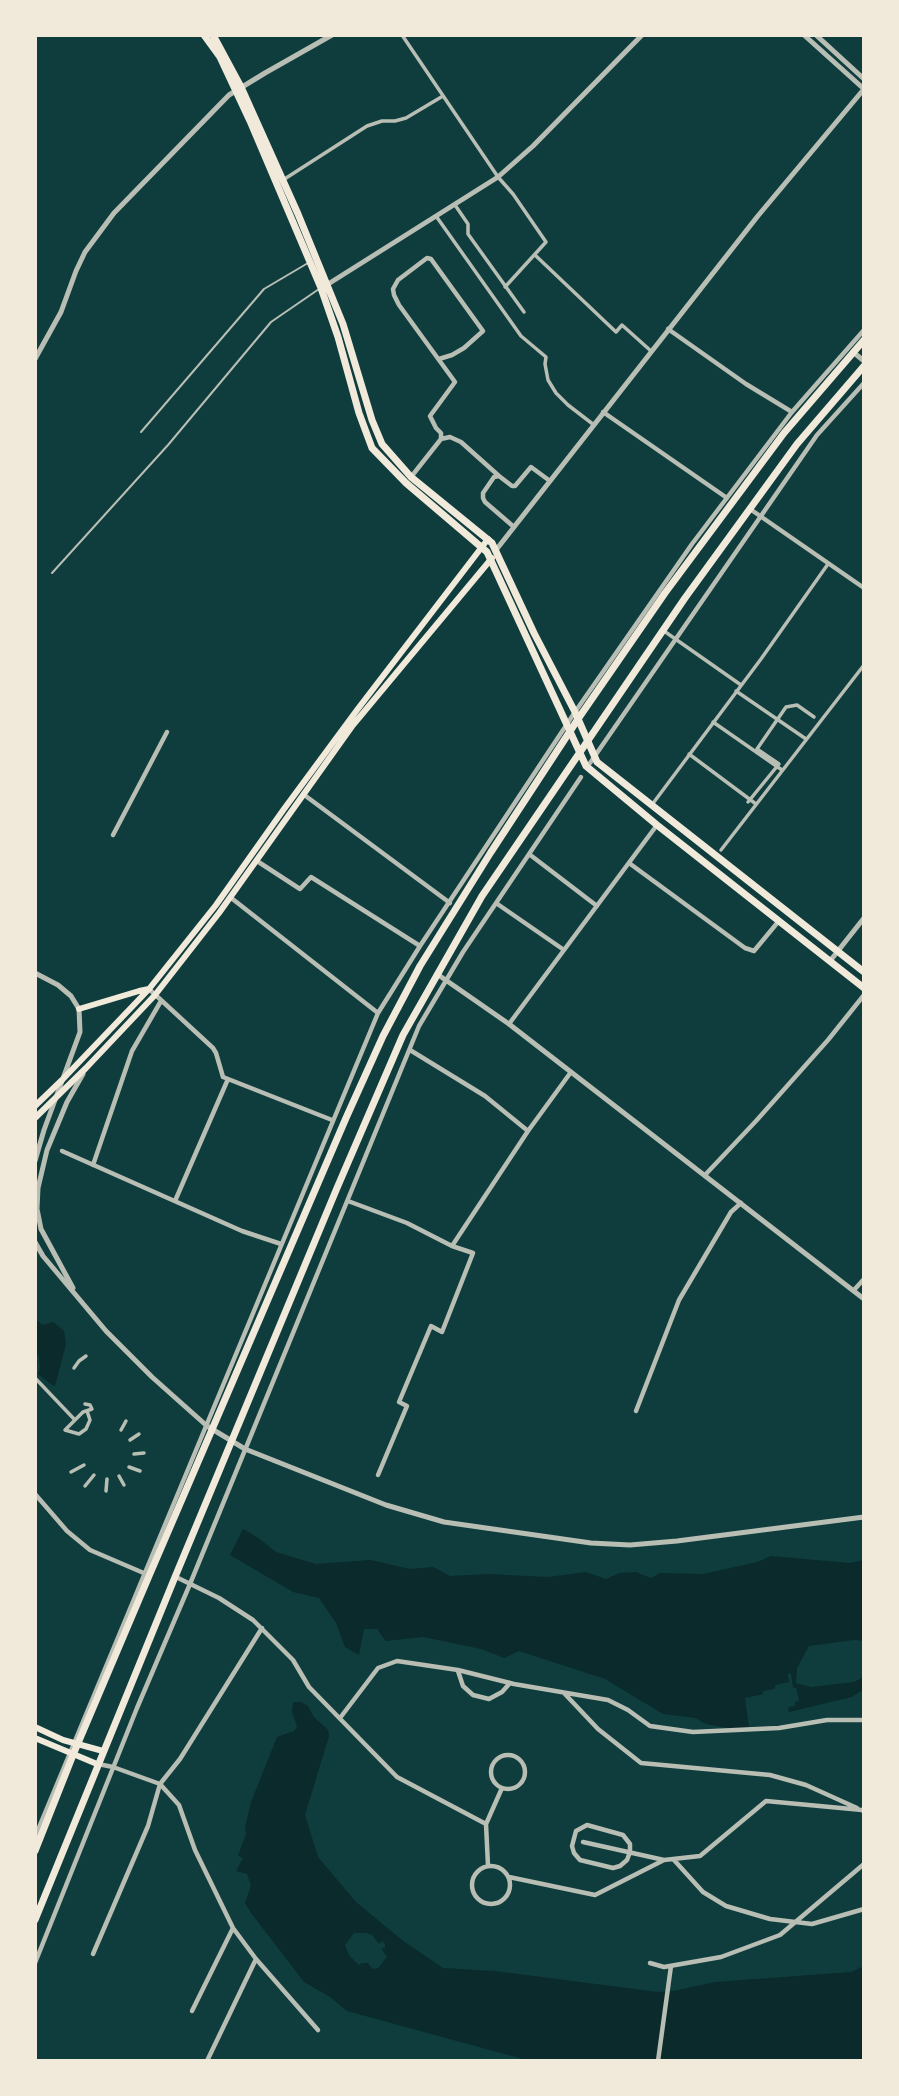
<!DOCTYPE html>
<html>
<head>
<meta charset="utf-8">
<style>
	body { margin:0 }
	#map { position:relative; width:899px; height:2096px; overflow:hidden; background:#0f3d3e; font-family:Lato,sans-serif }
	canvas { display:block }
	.frame { position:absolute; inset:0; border:37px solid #f1e9da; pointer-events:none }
</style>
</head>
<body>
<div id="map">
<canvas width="899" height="2096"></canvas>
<div class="frame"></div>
</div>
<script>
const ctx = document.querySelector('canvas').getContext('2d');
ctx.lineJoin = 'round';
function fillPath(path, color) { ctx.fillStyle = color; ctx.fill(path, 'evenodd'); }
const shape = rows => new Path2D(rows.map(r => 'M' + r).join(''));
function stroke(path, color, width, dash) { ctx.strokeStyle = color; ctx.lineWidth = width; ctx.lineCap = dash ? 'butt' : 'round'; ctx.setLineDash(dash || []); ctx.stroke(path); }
fillPath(shape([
	[35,1319,43,1325,53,1322,64,1331,66,1344,55,1386,52,1385,38,1374,40,1368,39,1357,35,1350],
	[243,1529,257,1537,276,1552,316,1564,371,1560,410,1569,433,1567,450,1576,489,1574,548,1577,586,1572,606,1579,619,1573,636,1572,651,1578,660,1573,703,1574,757,1562,771,1556,850,1563,864,1560,864,1641,854,1640,809,1646,797,1668,796,1683,811,1687,854,1682,864,1677,864,1689,852,1697,789,1712,788,1707,795,1706,795,1702,799,1701,796,1688,793,1688,791,1674,788,1674,789,1682,775,1685,775,1689,763,1691,763,1694,745,1698,749,1727,733,1729,706,1724,695,1718,663,1714,605,1679,519,1651,504,1658,481,1649,423,1637,386,1641,377,1629,364,1629,359,1655,345,1647,336,1623,319,1598,293,1592,230,1555],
	[293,1702,301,1702,308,1706,314,1717,328,1730,329,1736,305,1815,318,1857,356,1902,402,1940,443,1968,495,1971,658,1992,673,1991,715,1982,851,1972,864,1966,864,2061,530,2061,347,2011,330,1997,304,1982,251,1913,245,1903,251,1885,247,1874,236,1871,243,1858,238,1856,246,1834,245,1827,251,1802,277,1737,294,1731,297,1727,292,1712],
	[354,1933,366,1933,372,1935,379,1944,382,1941,385,1944,385,1948,381,1948,387,1957,378,1968,372,1969,368,1963,362,1963,359,1965,349,1955,345,1945]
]), '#0a2a2b');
stroke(shape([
	[141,432,264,289,308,263],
	[52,573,168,445,271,322,319,289]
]), '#b8beb3', 2);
stroke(shape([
	[402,35,498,177,513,194,546,242,505,287],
	[283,180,367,126,382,121,395,121,406,118,443,96],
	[455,205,468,224,468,234,524,312],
	[436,216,521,336,546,357,545,364,548,380,556,393,568,405,594,425],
	[535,255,616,332,622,325,651,351],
	[664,631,741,685],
	[736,691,806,739],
	[713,722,782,770],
	[689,754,756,804],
	[654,802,761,659,828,564],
	[748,802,779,764,757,749,786,707,797,705,814,717],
	[721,850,864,665],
	[35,1359,35,1366],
	[74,1368,79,1361,86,1356],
	[35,1378,75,1420],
	[85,1404,90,1405,92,1409,83,1412,65,1430,79,1434,86,1429,90,1420,87,1411],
	[121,1430,126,1421],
	[130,1440,139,1434],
	[134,1454,144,1453],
	[129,1467,140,1471],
	[71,1472,84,1465],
	[119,1476,124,1485],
	[85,1486,94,1475],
	[106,1491,107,1479]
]), '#b8beb3', 3.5);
stroke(shape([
	[668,329,746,384,792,412],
	[603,412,727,498],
	[441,439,450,437,461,442,499,476],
	[411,477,441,439,441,433,436,428,430,416,455,382,399,305,394,295,393,289,398,280,427,258,431,259,483,331,464,348,452,355,439,359],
	[750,509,864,588],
	[514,527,485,502,483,498,483,493,494,477,499,476,512,486,515,486,531,467,550,481],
	[590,763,817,435,864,383],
	[303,794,450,903],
	[113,835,167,732],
	[529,854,597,906],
	[257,861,300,889,311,877,420,946],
	[629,863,745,948,754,951,778,922],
	[230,897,378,1013],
	[496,903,564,950],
	[149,989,213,1048,216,1053,223,1077,332,1120],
	[509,1024,657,825],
	[410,1050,485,1096,528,1131],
	[62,1151,242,1231,281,1244],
	[93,1165,132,1051,161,1001],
	[705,1175,756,1121,828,1040,864,995],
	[175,1201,228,1079],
	[348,1201,407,1223,452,1246,473,1253,442,1332,431,1326,399,1402,407,1406,378,1475],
	[452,1246,528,1131,571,1072],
	[854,1290,864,1279],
	[636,1411,679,1300,731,1212,741,1203],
	[35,1494,67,1531,90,1550,146,1574],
	[176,1577,219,1598,253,1620,293,1660,309,1687,397,1777,486,1824],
	[458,1671,463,1686,473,1695,489,1699,502,1692,510,1683],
	[564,1693,598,1729,641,1763,770,1775,806,1785,857,1808],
	[340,1718,378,1668,397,1661,458,1670,514,1684,608,1700,628,1710,650,1726,693,1732,779,1728,827,1720,864,1720],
	'491 1772a17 17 0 1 1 34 0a17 17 0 1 1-34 0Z',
	[98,1764,113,1767,160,1784,179,1805,195,1850,233,1928,256,1959,318,2030],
	[587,1825,623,1835,630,1844,630,1852,627,1860,620,1866,613,1868,580,1860,574,1853,572,1846,576,1831,587,1825],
	[35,1837,378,1013,420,946,575,712,692,544,792,412,864,330],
	[583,1842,664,1860],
	[674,1860,703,1892,726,1906,770,1919,812,1924,864,1909],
	'472 1885a19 19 0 1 1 38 0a19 19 0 1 1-38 0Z',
	[488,1866,486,1824,502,1788],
	[509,1877,595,1895,664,1860,700,1856,766,1801,862,1810,864,1812],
	[93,1954,148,1826,160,1784,180,1759,262,1628],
	[35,1963,137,1708,190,1584,419,1026,463,952,581,777],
	[650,1963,664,1967,721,1957,780,1935,864,1864],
	[192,2011,233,1928],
	[207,2061,256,1959],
	[658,2061,671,1966]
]), '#b8beb3', 4.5);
stroke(shape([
	[804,35,864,89],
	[816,35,864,79],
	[325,286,498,177,533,146,642,35],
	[853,352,864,361],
	[35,359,61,312,76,271,85,252,114,213,229,95,265,73,332,35],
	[496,550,757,217,864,89],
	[830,961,864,918],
	[35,973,58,985,71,996,79,1009,80,1032,44,1130,35,1161],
	[437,974,509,1024,864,1299],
	[35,1242,43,1256,106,1331,152,1377,207,1426,245,1449,386,1505,444,1522,591,1543,630,1545,677,1541,864,1517],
	[73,1288,41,1229,37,1209,38,1188,47,1150,67,1102,83,1074]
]), '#b8beb3', 5);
stroke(shape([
	[79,1009,139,991,149,989],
	[35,1106,62,1080,149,989,216,905,284,809,357,710,488,539],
	[35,1118,86,1068,155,995,219,913,353,725,492,558],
	[35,1727,63,1740,103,1751],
	[35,1738,97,1764]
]), '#f1e9da', 6);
stroke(shape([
	[204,35,220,57,250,121,321,288,338,337,359,413,372,448,406,483,487,552,586,766,657,825,864,988],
	[213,35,241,87,298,214,343,324,372,420,382,444,411,477,492,543,534,633,575,712,597,762,864,972]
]), '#f1e9da', 7);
stroke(shape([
	[35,1851,73,1755,149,1576,346,1118,383,1036,420,966,491,852,578,719,665,593,784,433,864,340],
	[35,1920,175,1577,337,1188,403,1035,482,896,685,598,797,444,864,366]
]), '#f1e9da', 7);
</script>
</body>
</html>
